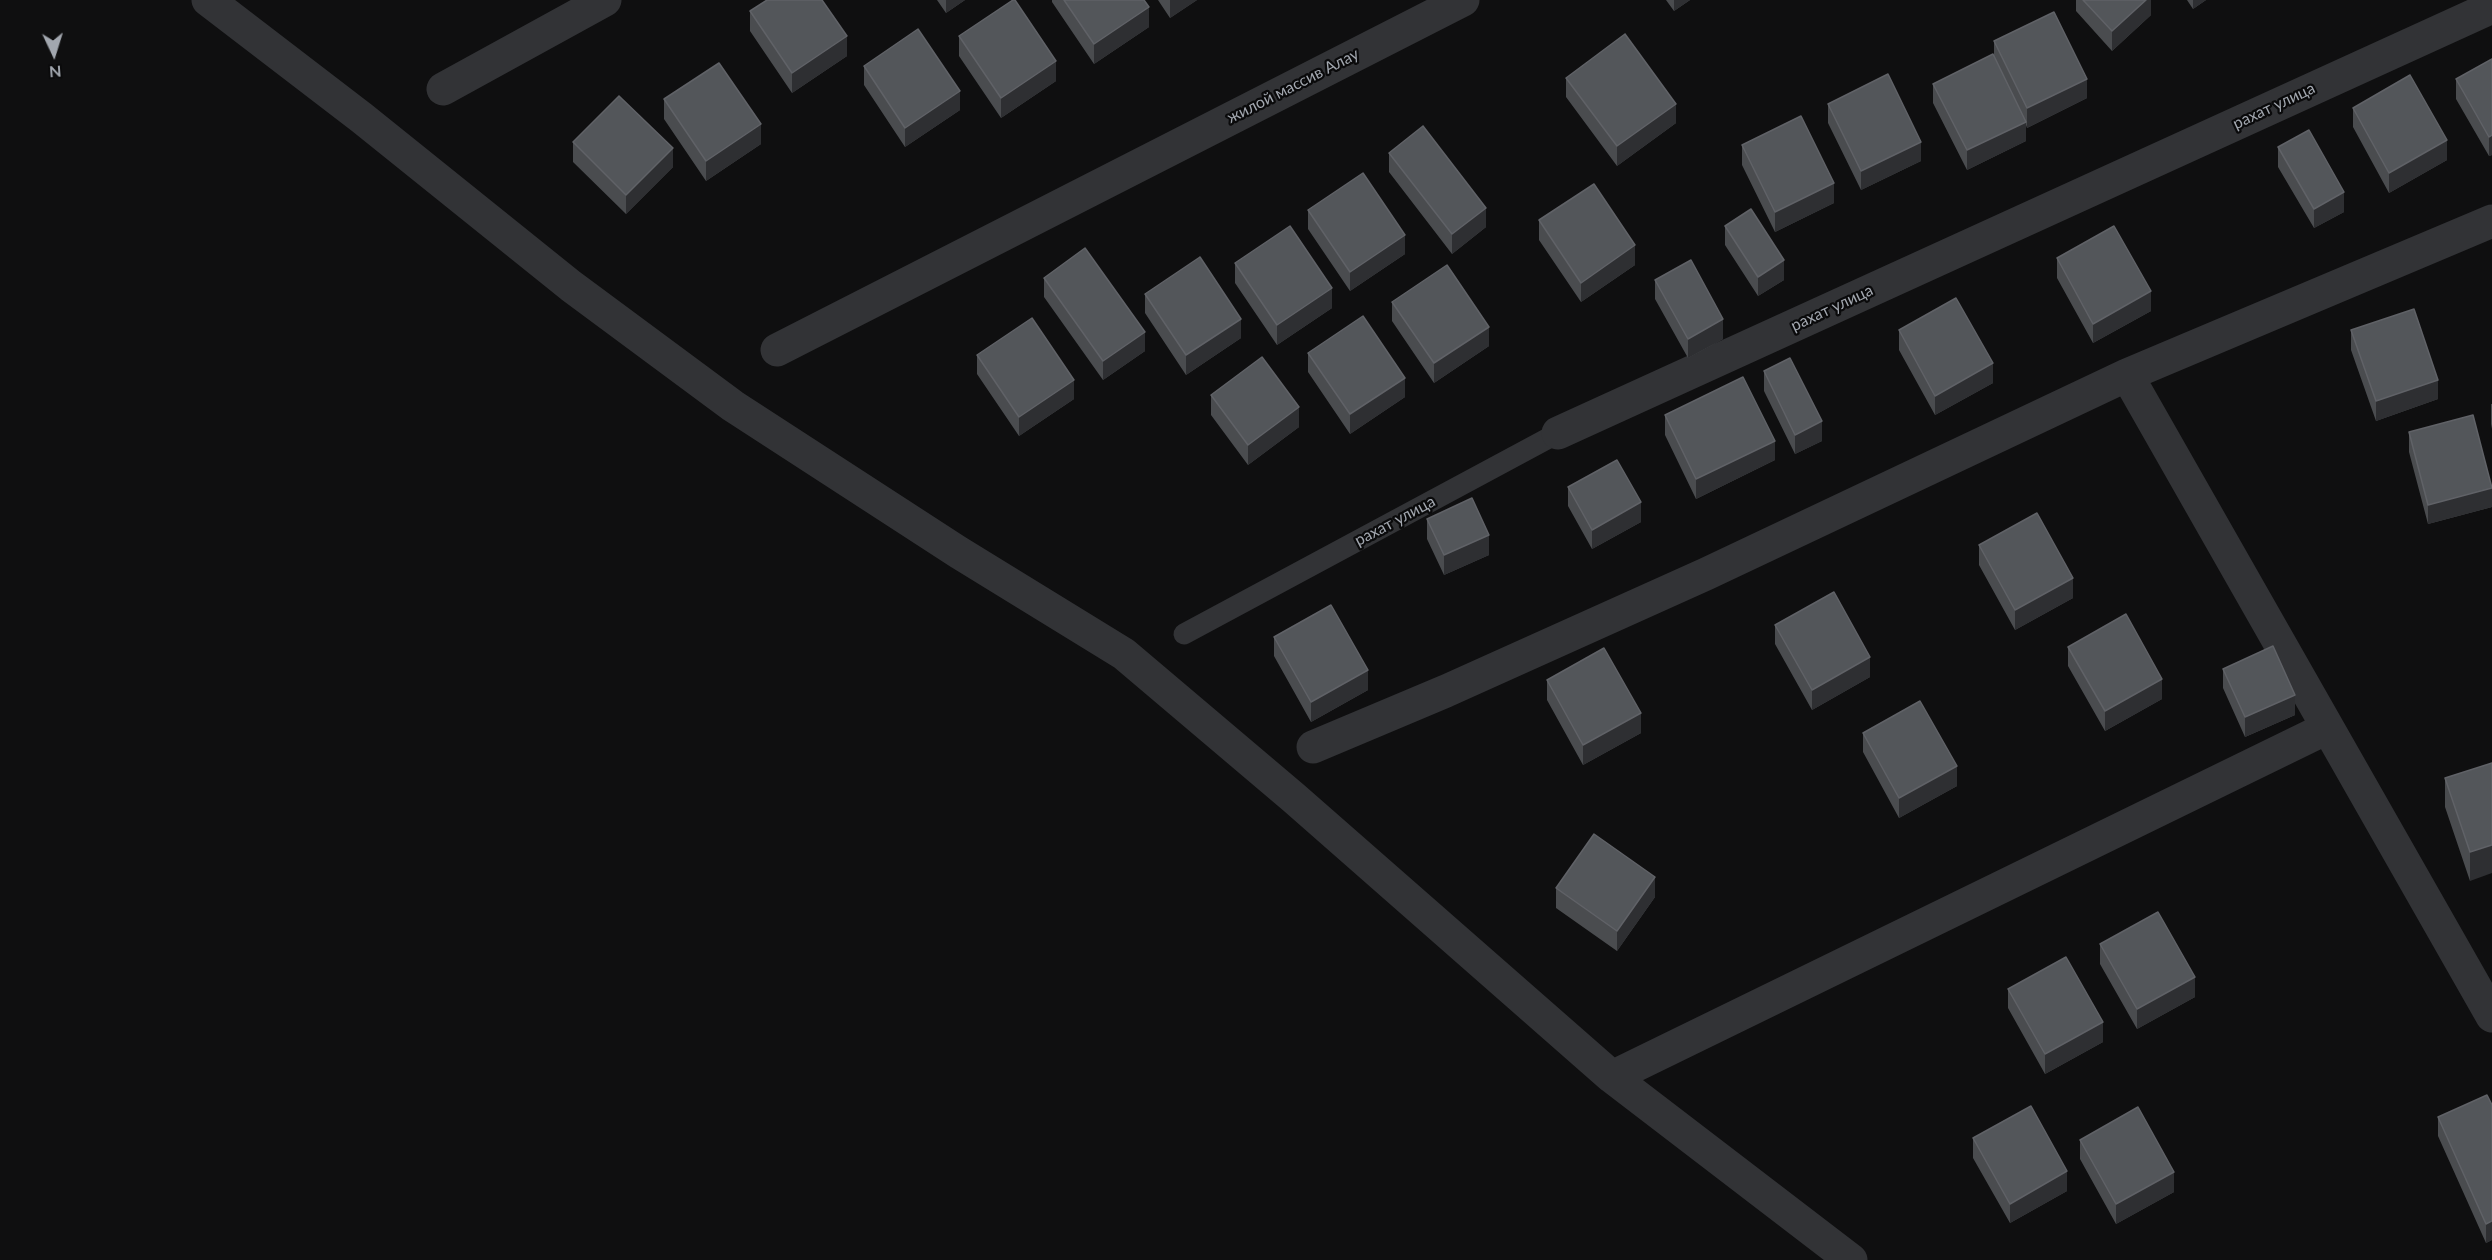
<!DOCTYPE html>
<html>
<head>
<meta charset="utf-8">
<style>
	body { margin:0 }
	#map { position:relative; width:2492px; height:1260px; overflow:hidden; background:#0f0f10; font-family:Lato,sans-serif }
	canvas { display:block }
	.north { position:absolute; left:24px; top:24px; width:60px; height:60px; -webkit-text-stroke:4px #0a0a0b; paint-order:stroke; rotate:176deg; font-size:16px; font-weight:700; line-height:24px; text-align:center; color:#a2a7af }
	.north::after { content:''; display:block; margin:auto; width:21px; height:27px; background:#a2a7af; clip-path:polygon(50% 0,100% 100%,50% 72%,0 100%) }
</style>
</head>
<body>
<div id="map">
<canvas width="2492" height="1260"></canvas>
<div class="north">N</div>
</div>
<script>
const ctx = document.querySelector('canvas').getContext('2d');
ctx.lineJoin = 'round';
const shape = rows => new Path2D(rows.map(r => 'M' + r).join(''));
function stroke(path, color, width, dash) { ctx.strokeStyle = color; ctx.lineWidth = width; ctx.lineCap = dash ? 'butt' : 'round'; ctx.setLineDash(dash || []); ctx.stroke(path); }
function fillPath(path, color) { ctx.fillStyle = color; ctx.fill(path, 'evenodd'); }
function label(font, color, halo, rows, align = 'center') {
  ctx.font = font + ' Lato,sans-serif'; ctx.lineWidth = 4.5; ctx.setLineDash([]); ctx.textBaseline = 'middle'; ctx.strokeStyle = halo; ctx.fillStyle = color; for (const [text, x, y, turn = 0] of rows) {
    ctx.save(); ctx.translate(x, y); ctx.rotate((+turn || 0) * Math.PI / 180); ctx.textAlign = isNaN(turn) ? turn : align; if (halo) ctx.strokeText(text, 0, 0); ctx.fillText(text, 0, 0); ctx.restore();
  }
}
stroke(shape([
	[1184,634,1558,433]
]), '#323336', 21);
stroke(shape([
	[208,0,362,118,571,286,733,406,958,552,1124,654,1294,798,1612,1077,1851,1260],
	[443,89,605,0],
	[777,350,1463,0],
	[2127,375,2492,1016],
	[1558,433,2492,7],
	[1313,747,1446,691,1706,574,2127,375,2492,221],
	[1612,1077,2327,728]
]), '#323336', 33);
fillPath(shape([
	[937,0,965,0,946,13],
	[1052,0,1144,0,1149,27,1094,64,1052,2],
	[1158,0,1197,0,1170,18],
	[1666,0,1690,0,1674,11],
	[2076,0,2151,0,2151,15,2112,51,2076,11],
	[2187,0,2206,0,2193,9],
	[750,11,847,56,792,93,750,31],
	[959,36,1056,81,1001,118,959,56],
	[1994,41,2087,98,2027,128,2026,125,2026,141,1967,170,1933,103,1933,84,1994,58],
	[2492,59,2492,155,2489,156,2456,99,2456,79],
	[864,66,960,110,905,147,864,85],
	[1566,78,1676,123,1617,166,1566,97],
	[664,99,761,144,706,181,664,119],
	[1828,104,1921,161,1861,190,1828,123],
	[2353,108,2447,160,2389,193,2353,127],
	[573,142,673,167,626,214,573,162],
	[1742,145,1834,203,1775,232,1742,165],
	[2278,147,2344,212,2314,228,2278,167],
	[1389,153,1486,227,1452,254,1389,172],
	[1308,210,1405,254,1350,291,1308,229],
	[1539,220,1635,265,1581,302,1539,240],
	[1725,226,1784,280,1758,296,1725,245],
	[2057,258,2151,311,2093,343,2057,278],
	[1235,263,1332,308,1277,345,1235,283],
	[1044,278,1145,351,1103,380,1044,297],
	[1655,280,1723,339,1688,358,1655,299],
	[1145,294,1241,338,1186,375,1145,313],
	[1392,302,1489,346,1434,383,1392,321],
	[1899,330,1993,383,1935,415,1899,350],
	[2351,330,2438,399,2376,421,2351,350],
	[1308,353,1405,397,1350,434,1308,372],
	[977,355,1074,399,1019,436,977,374],
	[1764,371,1822,441,1795,454,1764,391],
	[1211,395,1299,427,1248,465,1211,415],
	[2491,404,2492,404,2492,429,2491,424],
	[1665,415,1775,460,1696,499,1665,435],
	[2409,432,2492,507,2428,524,2409,452],
	[1568,487,1641,522,1592,549,1568,506],
	[1427,519,1489,555,1444,575,1427,539],
	[1979,545,2073,598,2015,630,1979,565],
	[1775,625,1870,677,1812,710,1775,644],
	[1274,637,1368,690,1311,722,1274,656],
	[2068,647,2162,699,2105,731,2068,666],
	[2223,669,2295,715,2245,737,2223,688],
	[1547,680,1641,733,1583,765,1547,700],
	[1863,733,1957,786,1899,818,1863,752],
	[2492,763,2470,881,2445,807,2445,778],
	[1556,888,1655,897,1617,951,1556,908],
	[2100,944,2195,997,2137,1029,2100,964],
	[2008,989,2103,1042,2045,1074,2008,1008],
	[2492,1105,2492,1240,2486,1243,2438,1136,2438,1117],
	[1973,1138,2067,1191,2010,1223,1973,1158],
	[2080,1140,2174,1192,2116,1224,2080,1159]
]), '#4a4c4f');
fillPath(shape([
	[946,0,965,0,946,13],
	[1170,0,1197,0,1170,18],
	[1674,0,1690,0,1674,11],
	[2146,0,2151,0,2151,15,2112,51,2112,31],
	[2193,0,2206,0,2193,9],
	[1149,7,1149,27,1094,64,1094,44],
	[847,36,847,56,792,93,792,73],
	[1056,61,1056,81,1001,118,1001,98],
	[2087,79,2087,98,2027,128,2027,108],
	[960,91,960,110,905,147,905,128],
	[1676,104,1676,123,1617,166,1617,146],
	[2026,122,2026,141,1967,170,1967,150],
	[761,124,761,144,706,181,706,161],
	[2492,135,2492,155,2489,156,2489,137],
	[2447,140,2447,160,2389,193,2389,173],
	[1921,142,1921,161,1861,190,1861,171],
	[673,148,673,167,626,214,626,195],
	[1834,183,1834,203,1775,232,1775,212],
	[2344,192,2344,212,2314,228,2314,209],
	[1486,208,1486,227,1452,254,1452,234],
	[1405,235,1405,254,1350,291,1350,272],
	[1635,245,1635,265,1581,302,1581,283],
	[1784,260,1784,280,1758,296,1758,277],
	[1332,288,1332,308,1277,345,1277,325],
	[2151,291,2151,311,2093,343,2093,324],
	[1241,319,1241,338,1186,375,1186,355],
	[1723,319,1723,339,1688,358,1688,339],
	[1489,327,1489,346,1434,383,1434,363],
	[1145,332,1145,351,1103,380,1103,361],
	[1993,363,1993,383,1935,415,1935,396],
	[1405,378,1405,397,1350,434,1350,414],
	[1074,380,1074,399,1019,436,1019,417],
	[2438,380,2438,399,2376,421,2376,401],
	[1299,407,1299,427,1248,465,1248,445],
	[1822,421,1822,441,1795,454,1795,435],
	[1775,441,1775,460,1696,499,1696,479],
	[2492,488,2492,507,2428,524,2428,505],
	[1641,502,1641,522,1592,549,1592,530],
	[1489,535,1489,555,1444,575,1444,555],
	[2073,578,2073,598,2015,630,2015,610],
	[1870,657,1870,677,1812,710,1812,690],
	[1368,670,1368,690,1311,722,1311,702],
	[2162,679,2162,699,2105,731,2105,711],
	[2295,695,2295,715,2245,737,2245,717],
	[1641,713,1641,733,1583,765,1583,745],
	[1957,766,1957,786,1899,818,1899,798],
	[2492,845,2492,873,2470,881,2470,852],
	[1655,877,1655,897,1617,951,1617,931],
	[2195,977,2195,997,2137,1029,2137,1009],
	[2103,1022,2103,1042,2045,1074,2045,1054],
	[2067,1171,2067,1191,2010,1223,2010,1204],
	[2174,1172,2174,1192,2116,1224,2116,1204],
	[2492,1221,2492,1240,2486,1243,2486,1224]
]), '#2e2f32');
const building = shape([
	[767,0,822,0,847,36,792,73,750,11,767,0],
	[1013,0,1015,0,1056,61,1001,98,959,36,1013,0],
	[1064,0,1144,0,1149,7,1094,44,1064,0],
	[2083,0,2146,0,2112,31,2083,0],
	[2054,12,2087,79,2027,108,1994,41,2054,12],
	[918,29,960,91,905,128,864,66,918,29],
	[1625,34,1676,104,1617,146,1566,78,1625,34],
	[1993,54,2026,122,1967,150,1933,84,1993,54],
	[2492,59,2492,135,2489,137,2456,79,2492,59],
	[719,63,761,124,706,161,664,99,719,63],
	[1888,74,1921,142,1861,171,1828,104,1888,74],
	[2410,75,2447,140,2389,173,2353,108,2410,75],
	[619,96,673,148,626,195,573,142,619,96],
	[1801,116,1834,183,1775,212,1742,145,1801,116],
	[1423,126,1486,208,1452,234,1389,153,1423,126],
	[2309,130,2344,192,2314,209,2278,147,2309,130],
	[1363,173,1405,235,1350,272,1308,210,1363,173],
	[1594,184,1635,245,1581,283,1539,220,1594,184],
	[1751,209,1784,260,1758,277,1725,226,1751,209],
	[1290,226,1332,288,1277,325,1235,263,1290,226],
	[2114,226,2151,291,2093,324,2057,258,2114,226],
	[1085,248,1145,332,1103,361,1044,278,1085,248],
	[1200,257,1241,319,1186,355,1145,294,1200,257],
	[1691,260,1723,319,1688,339,1655,280,1691,260],
	[1447,265,1489,327,1434,363,1392,302,1447,265],
	[1956,298,1993,363,1935,396,1899,330,1956,298],
	[2414,309,2438,380,2376,401,2351,330,2414,309],
	[1363,316,1405,378,1350,414,1308,353,1363,316],
	[1032,318,1074,380,1019,417,977,355,1032,318],
	[1262,357,1299,407,1248,445,1211,395,1262,357],
	[1790,358,1822,421,1795,435,1764,371,1790,358],
	[1743,377,1775,441,1696,479,1665,415,1743,377],
	[2473,415,2492,488,2428,505,2409,432,2473,415],
	[1617,460,1641,502,1592,530,1568,487,1617,460],
	[1472,498,1489,535,1444,555,1427,519,1472,498],
	[2037,513,2073,578,2015,610,1979,545,2037,513],
	[1834,592,1870,657,1812,690,1775,625,1834,592],
	[1331,605,1368,670,1311,702,1274,637,1331,605],
	[2126,614,2162,679,2105,711,2068,647,2126,614],
	[2273,646,2295,695,2245,717,2223,669,2273,646],
	[1604,648,1641,713,1583,745,1547,680,1604,648],
	[1920,701,1957,766,1899,798,1863,733,1920,701],
	[2492,763,2492,845,2470,852,2445,778,2492,763],
	[1594,834,1655,877,1617,931,1556,888,1594,834],
	[2158,912,2195,977,2137,1009,2100,944,2158,912],
	[2066,957,2103,1022,2045,1054,2008,989,2066,957],
	[2487,1095,2492,1105,2492,1221,2486,1224,2438,1117,2487,1095],
	[2031,1106,2067,1171,2010,1204,1973,1138,2031,1106],
	[2138,1107,2174,1172,2116,1204,2080,1140,2138,1107]
]);
fillPath(building, '#53565a');
stroke(building, '#606267', 1.5);
label('16px', '#a2a7af', '#0a0a0b', [
	["жилой массив Алау",1293,86,-27],
	["рахат улица",2274,106,-25],
	["рахат улица",1832,308,-25],
	["рахат улица",1395,521,-28]
]);
</script>
</body>
</html>
